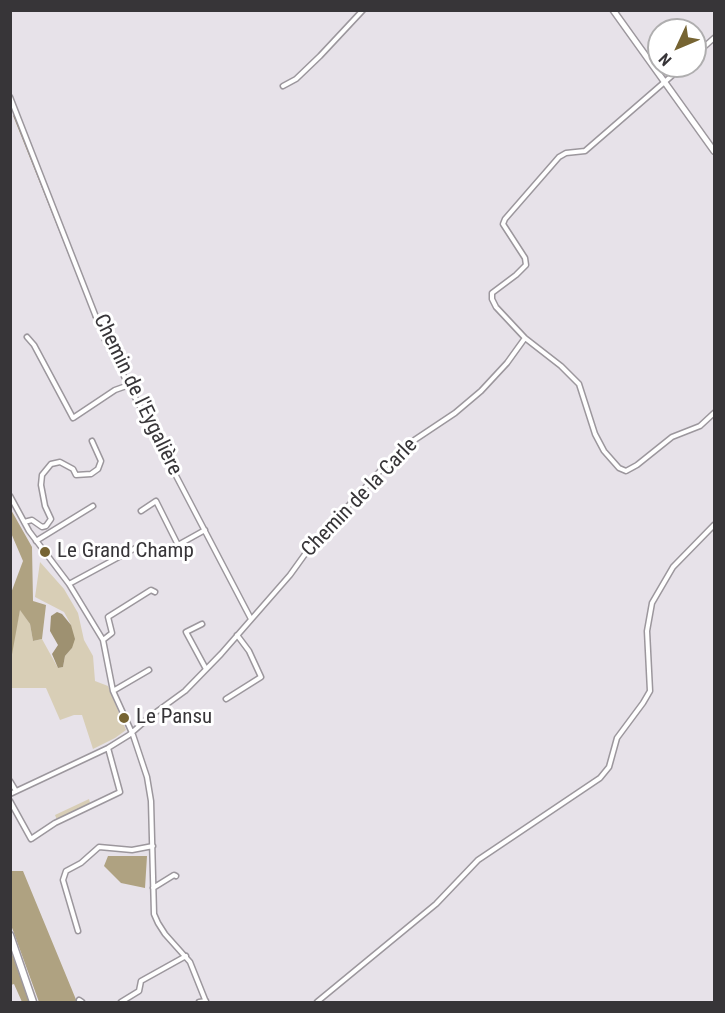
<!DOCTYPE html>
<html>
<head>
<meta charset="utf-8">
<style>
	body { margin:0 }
	#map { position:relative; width:725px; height:1013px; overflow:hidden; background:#e7e2e9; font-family:"Roboto Condensed",sans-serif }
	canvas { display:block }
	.frame { position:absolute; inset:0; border:12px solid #373538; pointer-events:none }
	.north { position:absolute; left:647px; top:18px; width:60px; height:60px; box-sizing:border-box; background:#fff; border:2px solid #afaeaf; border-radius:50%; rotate:226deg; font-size:16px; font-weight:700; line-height:24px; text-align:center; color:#373538 }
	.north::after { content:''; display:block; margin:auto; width:21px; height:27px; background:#766432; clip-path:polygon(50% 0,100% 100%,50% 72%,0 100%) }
</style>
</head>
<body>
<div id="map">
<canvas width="725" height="1013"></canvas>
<div class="frame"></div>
<div class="north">N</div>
</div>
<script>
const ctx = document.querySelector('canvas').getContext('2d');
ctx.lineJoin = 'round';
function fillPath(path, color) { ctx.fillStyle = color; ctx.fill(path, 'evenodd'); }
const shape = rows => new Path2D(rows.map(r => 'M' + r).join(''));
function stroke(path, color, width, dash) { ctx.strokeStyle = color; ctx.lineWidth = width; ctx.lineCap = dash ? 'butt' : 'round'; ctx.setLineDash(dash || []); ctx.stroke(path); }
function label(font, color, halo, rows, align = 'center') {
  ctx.font = font + ' "Roboto Condensed",sans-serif'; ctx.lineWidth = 6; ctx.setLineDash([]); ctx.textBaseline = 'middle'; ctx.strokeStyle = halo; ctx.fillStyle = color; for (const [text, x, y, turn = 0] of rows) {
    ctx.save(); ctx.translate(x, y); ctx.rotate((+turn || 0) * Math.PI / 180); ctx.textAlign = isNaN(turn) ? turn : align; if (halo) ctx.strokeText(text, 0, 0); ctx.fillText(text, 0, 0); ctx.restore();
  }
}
fillPath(shape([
	[40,562,64,589,78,613,84,640,93,656,95,681,108,686,126,730,115,738,93,749,82,715,74,715,60,720,46,688,11,688,10,659,20,609,30,624,33,641,42,639,58,668,63,667,65,656,72,648,71,625,64,612,35,597],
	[89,799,90,803,57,820,55,815]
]), '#d8ceb6');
fillPath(shape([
	[10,508,32,547,33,601,46,605,42,639,33,641,30,624,20,610,11,660,11,593,23,561,11,533],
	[108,856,147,856,145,888,121,883,104,866],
	[10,871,23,871,77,1002,39,1002,11,925],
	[10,948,25,990,30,1002,22,1002,14,984,11,985]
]), '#afa281');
fillPath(shape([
	[57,612,62,614,71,625,75,639,72,648,65,656,63,667,58,668,52,654,58,645,50,631,51,616]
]), '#9e9171');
stroke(shape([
	[14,116,89,304],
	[93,316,99,333]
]), '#9e9171', 1.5);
const street = shape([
	[695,55,714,38],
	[683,66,585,151,566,153,559,157,505,219,503,224,525,258,526,265,516,275,492,293,492,299,496,307,525,338,561,366,579,384,595,434,604,451,619,468,626,471,637,465,672,437,700,426,714,413],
	[283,86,296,79,320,56,363,10],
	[10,97,105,340,251,619],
	[27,337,34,345,73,418,115,390,129,385],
	[10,496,29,531,69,584,103,640,113,691,133,735,147,777,151,801,154,914,158,923,165,934,190,962,206,1002],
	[141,511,156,501,178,545,205,530],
	[24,522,32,520,42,527,46,526,51,519,45,506,41,485,42,475,51,464,60,462,73,469,76,475,91,474,98,469,101,461,92,441],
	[36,541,93,506],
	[69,584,143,544],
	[202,624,186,632,206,669],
	[103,640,112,633,108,617,151,590,155,592],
	[113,691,149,670],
	[226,699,261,677,249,651,237,635],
	[10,781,16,791],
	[10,794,108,748,129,735,152,715,185,691,221,654,290,575,308,550,380,471,404,447,455,413,481,391,507,363,525,338],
	[10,801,31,839,55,823,120,792,108,748],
	[153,888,174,875,176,876],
	[78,931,63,880,66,871,81,863,99,847,132,850,153,846],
	[79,1000,82,1002],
	[121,1002,139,991,141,981,186,956],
	[199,1002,206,1001],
	[317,1002,436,904,478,860,600,778,609,767,617,738,643,703,650,691,647,631,652,603,673,567,714,525]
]);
const secondary = shape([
	[613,10,714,151]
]);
const primary = shape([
	[10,935,33,1002]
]);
stroke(street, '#9c979d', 7);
stroke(secondary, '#9c979d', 8);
stroke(primary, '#9c979d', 9);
stroke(street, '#fff', 4);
stroke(secondary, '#fff', 5);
stroke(primary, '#fff', 6);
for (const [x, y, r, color] of [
	[45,552,6,"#766432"],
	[124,718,6,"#766432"]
]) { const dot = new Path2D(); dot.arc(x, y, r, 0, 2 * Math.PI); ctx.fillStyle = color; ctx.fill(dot); stroke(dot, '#fff', 2); }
label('21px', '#373538', '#fff', [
	["Chemin de l'Eygalière",137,395,64],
	["Chemin de la Carle",360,498,-46]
]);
label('21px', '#373538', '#fff', [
	["Le Grand Champ",57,552],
	["Le Pansu",136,718]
], 'left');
</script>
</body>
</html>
